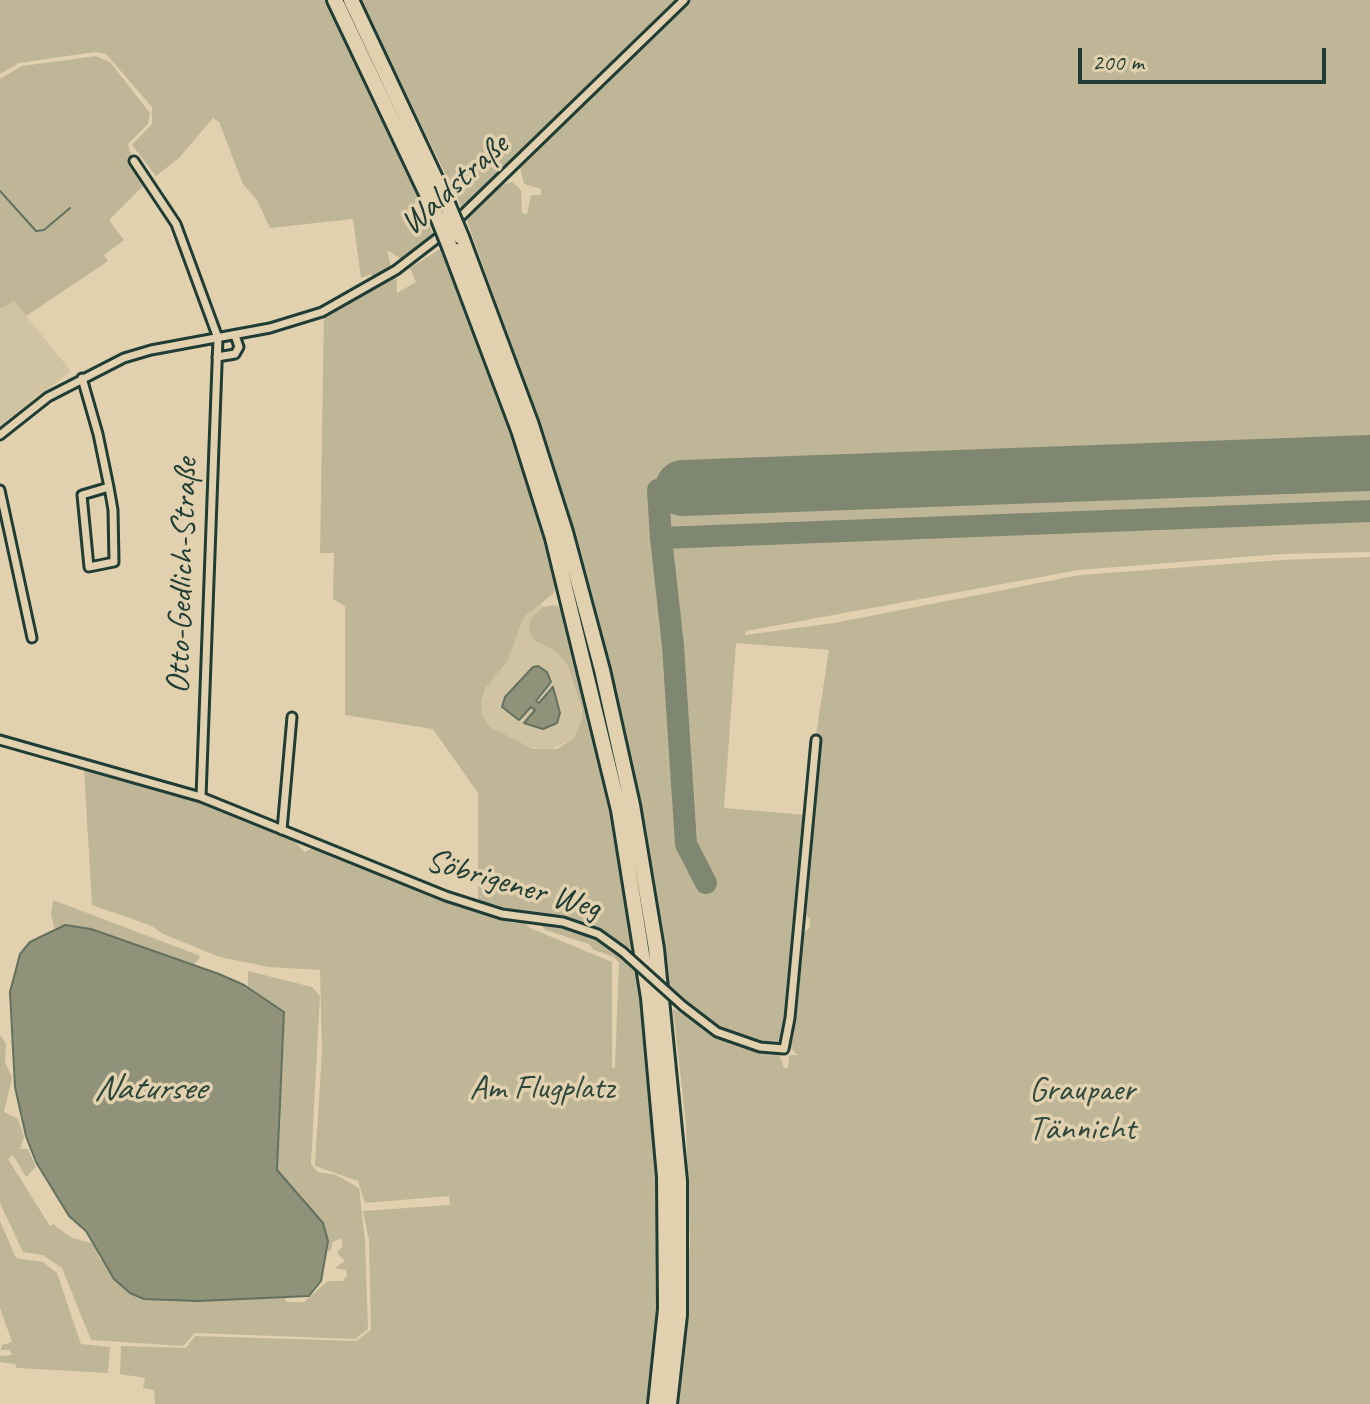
<!DOCTYPE html>
<html>
<head>
<meta charset="utf-8">
<style>
	body { margin:0 }
	#map { position:relative; width:1370px; height:1404px; overflow:hidden; background:#e2d1ae; font-family:Caveat,sans-serif }
	canvas { display:block }
	.scale { position:absolute; left:1078px; top:48px; width:248px; height:36px; box-sizing:border-box; border:4px solid #1f3d34; border-top:0; padding-left:10px; font-size:24px; line-height:28px; white-space:nowrap; color:#1f3d34; -webkit-text-stroke:6px #e2d1ae; paint-order:stroke }
</style>
</head>
<body>
<div id="map">
<canvas width="1370" height="1404"></canvas>
<div class="scale">200 m</div>
</div>
<script>
const ctx = document.querySelector('canvas').getContext('2d');
ctx.lineJoin = 'round';
function fillPath(path, color) { ctx.fillStyle = color; ctx.fill(path, 'evenodd'); }
const shape = rows => new Path2D(rows.map(r => 'M' + r).join(''));
function stroke(path, color, width, dash) { ctx.strokeStyle = color; ctx.lineWidth = width; ctx.lineCap = dash ? 'butt' : 'round'; ctx.setLineDash(dash || []); ctx.stroke(path); }
function label(font, color, halo, rows, align = 'center') {
  ctx.font = font + ' Caveat,sans-serif'; ctx.lineWidth = 7; ctx.setLineDash([]); ctx.textBaseline = 'middle'; ctx.strokeStyle = halo; ctx.fillStyle = color; for (const [text, x, y, turn = 0] of rows) {
    ctx.save(); ctx.translate(x, y); ctx.rotate((+turn || 0) * Math.PI / 180); ctx.textAlign = isNaN(turn) ? turn : align; if (halo) ctx.strokeText(text, 0, 0); ctx.fillText(text, 0, 0); ctx.restore();
  }
}
fillPath(shape([
	[14,301,71,371,0,426,0,309],
	[540,602,543,607,535,614,535,641,556,651,568,666,579,698,582,720,574,738,546,752,515,742,490,727,482,715,481,701,485,689,508,660,524,617]
]), '#d1c4a3');
fillPath(shape([
	[0,0,326,0,401,155,434,237,403,260,387,250,391,268,374,278,371,274,361,278,353,219,270,228,257,200,243,184,219,122,213,118,179,158,156,176,132,145,152,124,152,107,106,54,95,52,19,63,0,74],
	[360,0,679,0,463,210],
	[691,0,1370,0,1370,552,1281,554,1079,570,746,631,745,635,834,623,1080,575,1282,560,1370,557,1370,1404,679,1404,690,1244,686,1125,673,1009,738,1045,779,1054,784,1068,788,1068,789,1055,798,1055,790,1048,801,936,810,927,810,919,802,911,819,736,816,735,829,650,736,643,724,808,805,815,786,1037,773,1046,759,1044,708,1022,670,988,640,808,603,639,540,424,466,218,499,186,512,182,521,190,522,213,527,214,531,195,541,195,541,189,524,184,520,168],
	[96,56,110,62,150,113,148,124,128,144,131,154,127,162,145,184,109,220,124,240,104,255,108,261,26,316,14,301,0,309,0,79,22,66],
	[440,249,470,319,509,428,556,583,554,593,524,617,508,660,485,689,481,701,482,715,490,727,533,749,557,749,574,738,582,720,582,709,568,666,556,651,535,641,529,630,531,618,543,607,555,605,562,608,610,811,632,949,564,919,502,910,478,903,478,793,433,729,345,715,345,606,333,599,334,553,320,553,324,315,396,274,397,293,416,282,410,268],
	[84,769,215,806,291,838,305,852,310,849,322,850,457,903,458,908,465,906,513,923,523,921,530,928,612,962,612,1068,615,1067,619,963,614,957,594,950,589,944,545,930,537,920,595,937,637,970,653,1117,659,1239,658,1309,647,1404,155,1404,154,1390,143,1388,145,1378,120,1374,121,1346,186,1348,195,1336,356,1341,371,1330,369,1240,363,1211,450,1205,449,1196,365,1203,358,1181,315,1166,322,1050,320,970,269,967,220,957,163,934,152,926,92,905],
	[53,900,198,955,200,957,193,966,91,929,65,925,54,928,51,914],
	[248,971,312,987,320,996,311,1164,318,1172,336,1175,359,1188,365,1241,368,1329,355,1339,195,1333,183,1346,91,1340,62,1268,43,1255,23,1252,0,1203,0,1035,6,1043,5,1062,12,1077,4,1112,18,1119,24,1137,20,1149,28,1149,36,1167,26,1177,13,1155,8,1159,50,1226,53,1224,72,1238,92,1243,100,1259,175,1301,284,1298,287,1302,304,1302,328,1281,343,1281,347,1275,346,1270,335,1268,345,1261,337,1253,342,1247,342,1238,333,1242,330,1252,327,1250,328,1241,323,1223,276,1170,284,1012,248,987],
	[0,1221,16,1258,43,1262,57,1273,81,1344,110,1347,108,1373,17,1368,15,1364,0,1362,0,1356,12,1355,10,1350,1,1350,2,1345,12,1342,0,1308]
]), '#bfb698');
const water = shape([
	[538,666,547,672,551,682,536,701,539,703,553,687,560,713,557,723,543,729,524,723,535,710,531,707,519,720,502,707,505,697,533,667,538,666],
	[65,925,91,929,219,974,244,985,284,1012,277,1170,323,1223,328,1241,321,1281,309,1296,198,1301,144,1299,130,1293,114,1279,86,1231,69,1216,36,1162,26,1136,15,1087,10,992,20,954,30,942,65,925]
]);
fillPath(water, '#90937a');
stroke(water, '#63715e', 2);
stroke(shape([
	[0,191,36,231,44,230,70,208]
]), '#63715e', 2);
stroke(shape([
	[683,488,658,490,661,538,1370,511],
	[661,538,673,646,686,844,706,883]
]), '#808771', 22);
stroke(shape([
	[683,488,1370,463]
]), '#808771', 56);
const street = shape([
	[134,161,176,224,218,338,201,797],
	[453,224,684,0],
	[217,357,235,354,239,347,235,335],
	[82,378,98,434,109,487,113,510,114,562,89,567,82,495,109,487],
	[0,435,48,397,124,358,151,350,270,328,322,312,396,270,444,233],
	[0,490,32,638],
	[0,740,201,797,446,896,502,914,563,922,598,934,623,952],
	[282,830,292,717],
	[683,1006,717,1032,760,1047,784,1049,790,1018,816,740]
]);
const highway = shape([
	[335,0,438,217],
	[351,0,448,206],
	[461,237,531,425,565,532,602,670,632,805,656,949,679,1181,679,1315,669,1404],
	[450,247,519,430,553,538,619,810,649,998,665,1177,666,1309,656,1404]
]);
stroke(street, '#1f3d34', 13);
stroke(highway, '#1f3d34', 20);
stroke(street, '#e2d1ae', 7);
stroke(highway, '#e2d1ae', 14);
const streetBridge = shape([
	[623,952,683,1006]
]);
const highwayBridge = shape([
	[448,206,461,237],
	[438,217,450,247]
]);
stroke(streetBridge, '#1f3d34', 13, []);
stroke(highwayBridge, '#1f3d34', 20, []);
stroke(streetBridge, '#e2d1ae', 7);
stroke(highwayBridge, '#e2d1ae', 14);
label('34px', '#1f3d34', '#e2d1ae', [
	["Waldstraße",455,185,-42],
	["Otto-Gedlich-Straße",183,576,-88],
	["Söbrigener Weg",513,885,16]
]);
label('34px', '#2f493e', '#e2d1ae', [
	["Am Flugplatz",542,1089],
	["Graupaer",1082,1091],
	["Tännicht",1082,1130]
]);
label('italic 36px', '#2a463b', '#e2d1ae', [
	["Natursee",149,1090]
]);
</script>
</body>
</html>
